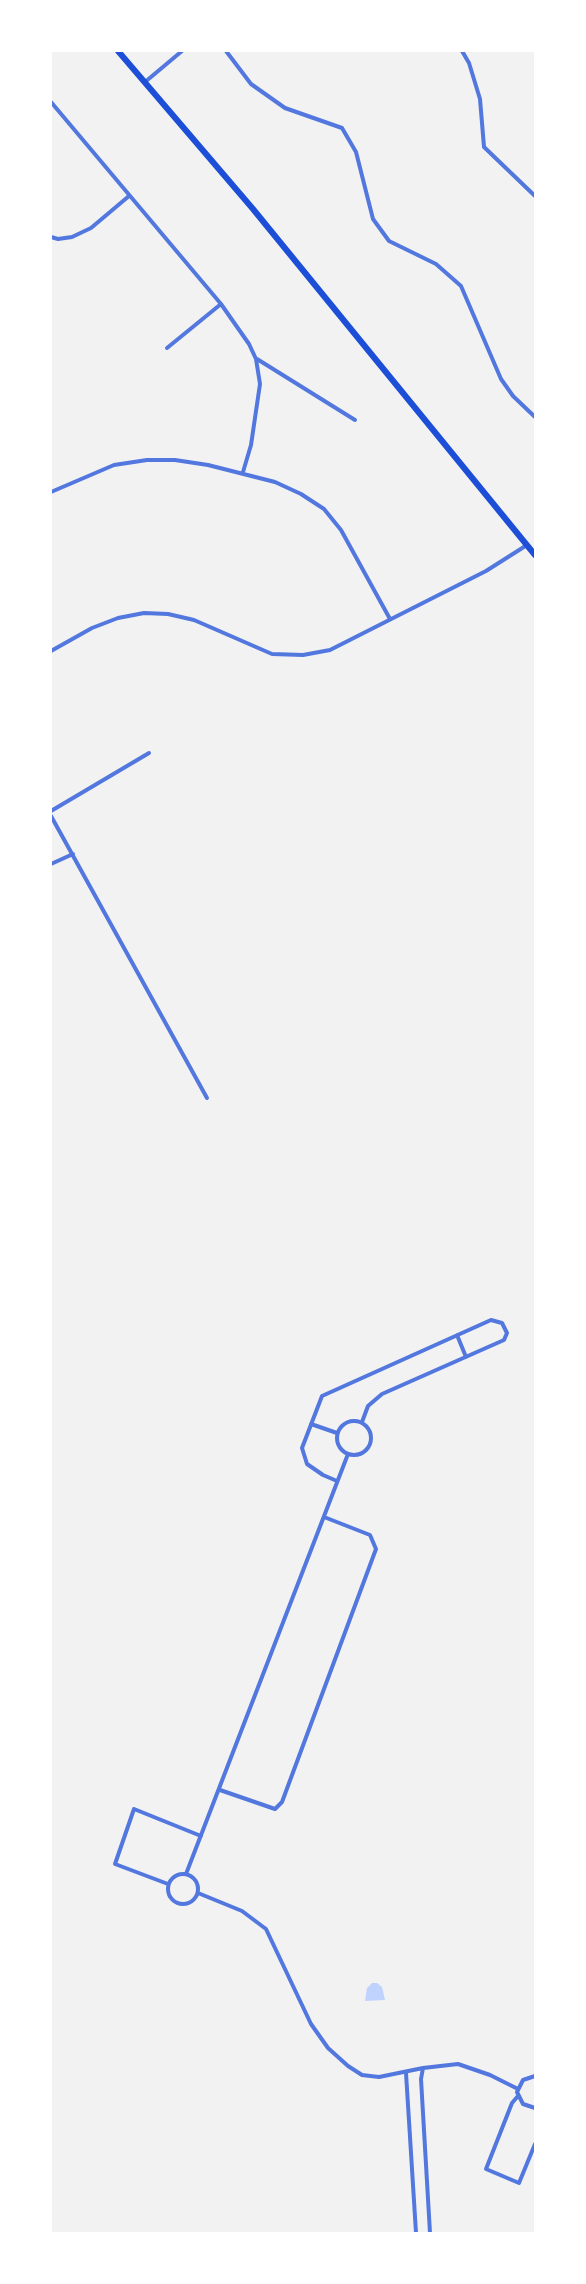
<!DOCTYPE html>
<html>
<head>
<meta charset="utf-8">
<style>
	body { margin:0 }
	#map { position:relative; width:586px; height:2284px; overflow:hidden; background:#f2f2f2; font-family:"Exo 2",sans-serif }
	canvas { display:block }
	.frame { position:absolute; inset:0; border:52px solid #fff; pointer-events:none }
</style>
</head>
<body>
<div id="map">
<canvas width="586" height="2284"></canvas>
<div class="frame"></div>
</div>
<script>
const ctx = document.querySelector('canvas').getContext('2d');
ctx.lineJoin = 'round';
function fillPath(path, color) { ctx.fillStyle = color; ctx.fill(path, 'evenodd'); }
const shape = rows => new Path2D(rows.map(r => 'M' + r).join(''));
function stroke(path, color, width, dash) { ctx.strokeStyle = color; ctx.lineWidth = width; ctx.lineCap = dash ? 'butt' : 'round'; ctx.setLineDash(dash || []); ctx.stroke(path); }
fillPath(shape([
	[372,1983,377,1983,382,1987,385,2000,365,2001,367,1988]
]), '#bfd3fe');
stroke(shape([
	[226,51,251,84,285,108,342,128,356,152,373,219,389,241,436,264,461,286,501,379,513,396,535,417],
	[462,51,469,63,480,99,484,147,535,196],
	[145,82,182,51],
	[51,102,221,304,249,344,256,359,260,384,251,445,243,472],
	[51,237,58,239,72,237,91,228,129,196],
	[167,348,221,304],
	[257,359,355,420],
	[51,492,114,465,147,460,175,460,208,465,275,482,301,494,324,509,341,530,390,619],
	[51,651,92,628,118,618,144,613,168,614,194,620,272,654,303,655,330,650,486,571,527,545],
	[51,811,149,753],
	[51,816,207,1098],
	[51,864,73,854],
	[457,1335,466,1357],
	'337 1438a17 17 0 1 1 34 0a17 17 0 1 1-34 0Z',
	[311,1424,337,1433],
	[337,1481,323,1475,307,1464,302,1448,322,1396,491,1320,502,1323,507,1333,504,1340,382,1394,368,1406,362,1422],
	[220,1790,275,1809,282,1802,376,1549,370,1535,324,1517],
	'168 1889a15 15 0 1 1 30 0a15 15 0 1 1-30 0Z',
	[186,1874,348,1454],
	[168,1884,115,1864,134,1809,201,1836],
	[198,1893,242,1911,266,1929,311,2024,328,2048,348,2066,362,2075,379,2077,423,2068,458,2064,490,2075,518,2089],
	[423,2068,421,2079,430,2233],
	[406,2073,416,2233],
	[535,2076,523,2080,517,2092,523,2104,535,2108],
	[518,2096,512,2103,486,2169,519,2183,535,2144]
]), '#5277de', 4);
stroke(shape([
	[118,51,253,209,535,555]
]), '#1d4ed8', 6);
</script>
</body>
</html>
